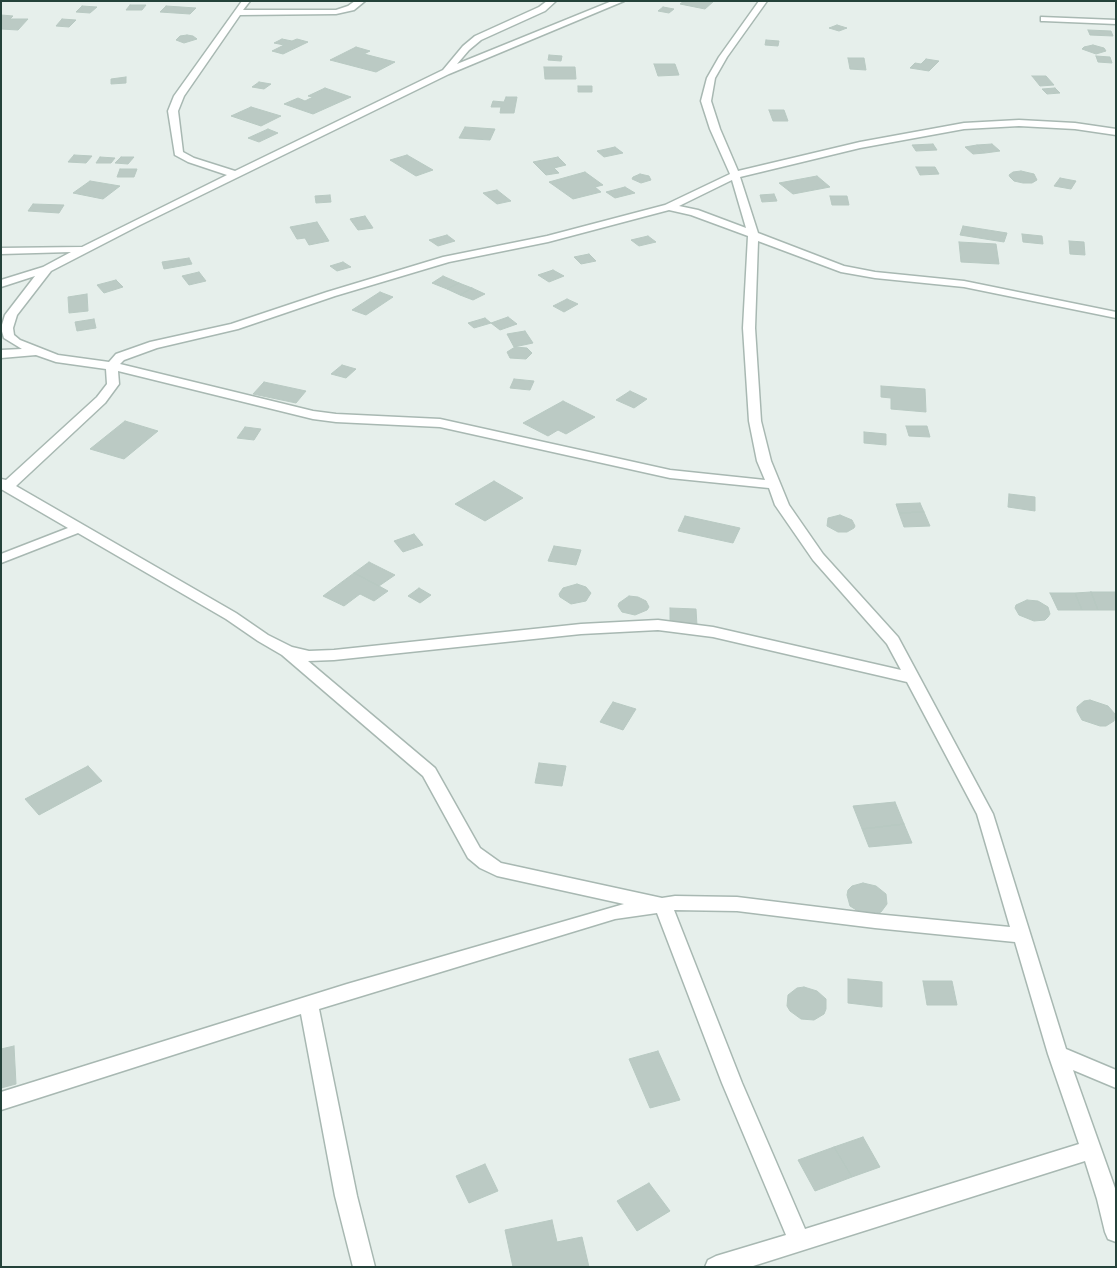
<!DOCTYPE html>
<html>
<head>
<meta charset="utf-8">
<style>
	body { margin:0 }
	#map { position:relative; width:1117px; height:1268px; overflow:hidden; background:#e6efeb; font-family:Figtree,sans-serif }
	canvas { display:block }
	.frame { position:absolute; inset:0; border:2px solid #24423a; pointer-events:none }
</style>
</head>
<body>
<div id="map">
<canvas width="1117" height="1268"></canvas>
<div class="frame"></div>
</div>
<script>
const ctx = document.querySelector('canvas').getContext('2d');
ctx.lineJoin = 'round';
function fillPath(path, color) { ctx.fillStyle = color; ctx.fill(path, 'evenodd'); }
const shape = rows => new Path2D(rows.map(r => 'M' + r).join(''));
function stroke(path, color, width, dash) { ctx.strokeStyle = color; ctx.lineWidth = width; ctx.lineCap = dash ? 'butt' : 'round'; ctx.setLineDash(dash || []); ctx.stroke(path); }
const building = shape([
	[684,1,714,1,705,9,680,4,684,1],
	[130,5,146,5,142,10,126,10,130,5],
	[82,6,97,7,90,13,76,12,82,6],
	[166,6,196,8,190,14,160,12,166,6],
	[663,7,674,9,669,13,658,11,663,7],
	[1,15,13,16,10,19,28,19,18,30,1,29,1,15],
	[62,19,76,20,69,27,56,26,62,19],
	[837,25,847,28,839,31,829,28,837,25],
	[1088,30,1111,31,1113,36,1090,35,1088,30],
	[187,35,193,36,197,39,184,43,176,40,180,36,187,35],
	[282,39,292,41,297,39,308,42,283,54,272,51,284,45,274,43,282,39],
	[766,40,779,41,778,46,765,45,766,40],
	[1093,45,1104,48,1106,51,1096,54,1082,49,1084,47,1093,45],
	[356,47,370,51,364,54,395,62,376,72,330,60,356,47],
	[549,55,562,56,561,61,548,60,549,55],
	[1096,56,1110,57,1112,63,1098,62,1096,56],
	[848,58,864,58,866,70,850,69,848,58],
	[926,59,939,61,929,71,910,68,915,63,921,64,926,59],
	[654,64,675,64,679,75,658,76,654,64],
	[544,67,575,67,576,79,545,79,544,67],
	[1032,76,1046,76,1054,85,1040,86,1032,76],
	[126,77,126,83,111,84,111,79,126,77],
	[259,82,271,84,264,89,252,87,259,82],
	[578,86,592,86,592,92,578,92,578,86],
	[325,88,351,97,313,114,284,104,298,98,305,101,313,97,308,96,325,88],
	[1055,88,1060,93,1047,94,1042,89,1055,88],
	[506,97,517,97,514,113,500,113,501,107,491,107,493,101,504,102,506,97],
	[251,107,281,116,261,126,231,116,251,107],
	[769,110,784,110,788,121,773,121,769,110],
	[465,127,495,129,490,140,459,138,465,127],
	[268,129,278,133,259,142,248,138,268,129],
	[933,144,937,150,916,151,912,145,933,144],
	[992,144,1000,151,985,153,977,145,992,144],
	[977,145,985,153,973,154,965,147,977,145],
	[615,147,623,153,604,157,597,151,615,147],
	[74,155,92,156,86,163,68,162,74,155],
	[407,155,433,170,416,176,390,160,407,155],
	[100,157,115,158,111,163,96,163,100,157],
	[121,157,134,157,128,164,115,163,121,157],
	[558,157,566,165,554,168,559,173,546,175,533,162,558,157],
	[916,167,935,167,939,174,920,175,916,167],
	[120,169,137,169,134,177,117,177,120,169],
	[1021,171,1034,174,1037,180,1032,183,1023,183,1014,181,1010,177,1009,175,1013,172,1021,171],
	[585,172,603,185,595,187,601,192,573,199,549,182,585,172],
	[640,174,649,176,651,180,641,183,632,179,633,177,640,174],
	[817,176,830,187,793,194,779,183,817,176],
	[1060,178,1076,181,1071,189,1054,186,1060,178],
	[90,181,120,186,103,199,73,193,90,181],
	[625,187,635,193,615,198,606,192,625,187],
	[497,190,511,201,497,204,483,193,497,190],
	[774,194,777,201,762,202,760,195,774,194],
	[330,195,331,202,316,203,315,196,330,195],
	[830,196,847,196,849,205,832,205,830,196],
	[33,204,64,205,59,213,28,211,33,204],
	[365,216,373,228,358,230,350,219,365,216],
	[317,222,329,241,309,245,305,238,297,239,290,227,317,222],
	[963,226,1007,233,1004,242,960,235,963,226],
	[1022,234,1042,236,1043,244,1023,242,1022,234],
	[447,235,455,241,438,246,429,240,447,235],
	[648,236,656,242,639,246,631,240,648,236],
	[1069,241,1084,242,1085,255,1070,254,1069,241],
	[959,242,996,244,999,264,961,262,959,242],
	[589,254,596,261,581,264,574,257,589,254],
	[189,258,192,264,164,269,162,262,189,258],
	[343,262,351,267,337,271,330,266,343,262],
	[553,270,564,276,549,282,538,275,553,270],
	[199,272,206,281,189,285,182,276,199,272],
	[443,276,459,283,447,289,432,283,443,276],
	[116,280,123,287,104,293,97,285,116,280],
	[459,283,472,288,460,295,447,289,459,283],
	[472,288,485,294,473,300,460,295,472,288],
	[380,292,393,297,366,315,352,310,380,292],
	[87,294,88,311,69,313,68,297,87,294],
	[567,299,578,304,564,312,553,306,567,299],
	[508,317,517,324,500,330,491,323,508,317],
	[485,318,491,323,474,328,468,323,485,318],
	[94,319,96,328,77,331,75,322,94,319],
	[525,331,533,343,514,347,507,334,525,331],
	[515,347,527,348,532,353,526,359,510,358,507,352,515,347],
	[342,365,356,369,346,378,331,374,342,365],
	[514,379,534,381,530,390,510,388,514,379],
	[264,382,306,391,296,403,253,394,264,382],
	[881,386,925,389,926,412,891,409,891,398,881,397,881,386],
	[630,391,647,399,634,408,616,400,630,391],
	[563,401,595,417,566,434,558,430,548,436,523,423,563,401],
	[125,421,158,431,124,459,90,449,125,421],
	[906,426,927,426,930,437,909,436,906,426],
	[245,427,261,429,254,440,237,438,245,427],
	[864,432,886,434,886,445,864,443,864,432],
	[494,481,523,498,485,521,455,504,494,481],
	[1009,494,1035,497,1035,511,1008,507,1009,494],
	[920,503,924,512,899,513,896,504,920,503],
	[924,512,930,526,904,527,899,513,924,512],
	[840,515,852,520,855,526,854,528,847,532,838,532,827,526,828,518,840,515],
	[685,516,740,528,733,543,678,531,685,516],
	[414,534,423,545,403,552,394,541,414,534],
	[554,546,581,550,576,565,548,561,554,546],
	[369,562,395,575,379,586,354,573,369,562],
	[354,573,379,586,388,591,374,601,360,594,344,606,323,596,354,573],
	[577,584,586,587,591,593,586,601,571,604,560,597,559,594,563,588,577,584],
	[419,588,431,595,420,603,408,596,419,588],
	[1091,592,1115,592,1116,610,1098,610,1091,592],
	[1091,592,1098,610,1082,610,1075,593,1091,592],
	[1050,593,1075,593,1082,610,1058,610,1050,593],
	[629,596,638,597,646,601,649,607,647,610,635,615,622,612,618,606,619,603,629,596],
	[1027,600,1038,601,1048,607,1050,614,1048,617,1045,620,1034,621,1019,615,1015,608,1016,605,1027,600],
	[670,608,696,609,697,626,670,625,670,608],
	[1090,700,1108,706,1115,714,1114,721,1106,726,1100,726,1082,720,1077,711,1077,707,1084,701,1090,700],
	[613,702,636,709,623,730,600,722,613,702],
	[539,763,566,766,562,786,535,783,539,763],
	[88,766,102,781,39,815,25,799,88,766],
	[895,802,904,824,862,829,853,806,895,802],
	[904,824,912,843,869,847,862,829,904,824],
	[863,883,876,886,886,894,887,904,881,912,875,914,861,913,850,906,847,895,848,890,852,886,863,883],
	[848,979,882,982,882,1007,848,1003,848,979],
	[923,981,952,981,957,1005,927,1005,923,981],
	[804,987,817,991,826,999,826,1009,824,1014,814,1020,801,1019,790,1011,787,1006,788,995,797,988,804,987],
	[14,1046,16,1084,1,1088,1,1049,14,1046],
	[658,1051,680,1100,650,1108,629,1059,658,1051],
	[863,1137,880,1167,852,1177,834,1147,863,1137],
	[834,1147,852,1177,815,1191,798,1160,834,1147],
	[485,1164,498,1191,469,1203,456,1176,485,1164],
	[649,1183,670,1211,637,1231,617,1201,649,1183],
	[552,1220,557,1242,582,1237,589,1267,513,1267,505,1230,552,1220]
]);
fillPath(building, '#bbcac4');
stroke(building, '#b8c9c2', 1);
const street = shape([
	[242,1,250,1,243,10,336,10,348,6,355,1,365,1,354,10,336,14,240,15,184,96,178,111,183,152,194,158,235,171,443,70,463,46,475,36,539,7,547,1,556,1,545,11,481,40,469,50,457,64,612,1,624,1,449,74,140,225,51,271,17,315,13,328,14,335,20,340,58,355,109,362,116,354,150,342,231,324,327,292,443,257,547,236,665,205,730,174,710,129,701,101,707,78,719,57,759,1,767,1,727,57,715,78,711,101,720,129,738,171,860,142,964,123,1019,120,1075,123,1116,129,1116,135,1075,129,1019,126,964,129,860,148,740,177,758,233,844,266,875,272,964,281,1116,312,1116,318,964,287,875,278,841,272,758,241,755,328,761,421,771,461,789,505,823,554,898,637,993,814,1066,1049,1116,1070,1116,1088,1073,1070,1116,1191,1116,1242,1108,1239,1105,1232,1097,1199,1085,1161,750,1267,705,1267,708,1260,716,1256,786,1235,722,1083,657,913,615,919,319,1009,357,1196,375,1267,353,1267,335,1196,301,1014,1,1110,1,1092,347,984,624,904,497,876,480,868,468,858,423,776,282,655,258,641,226,619,78,533,1,563,1,554,68,528,1,489,1,479,6,480,97,397,107,384,106,369,56,362,36,355,1,358,1,350,22,349,4,338,1,328,5,315,35,276,1,287,1,280,43,267,71,252,1,254,1,248,82,247,227,175,188,162,175,155,168,111,174,96,242,1],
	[732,180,746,228,698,210,679,206,732,180],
	[669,210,691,215,748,236,743,328,749,421,757,461,765,480,670,470,440,419,336,414,313,411,120,364,124,360,157,348,238,329,335,296,449,262,548,242,669,210],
	[118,371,313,419,336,422,440,427,670,478,769,488,775,505,813,560,887,644,901,670,713,627,658,620,581,624,334,650,309,651,292,647,268,635,236,613,16,486,105,403,119,384,118,371],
	[658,630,713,637,907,682,977,814,1010,927,875,914,737,897,675,896,662,898,501,863,480,848,435,768,308,661,334,660,581,634,658,630],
	[674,910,737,911,875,928,1015,942,1048,1054,1079,1144,805,1229,742,1083,674,910],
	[1041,17,1116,20,1116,24,1044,21,1041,21,1041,17]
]);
stroke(street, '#a8b8b2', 3);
fillPath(street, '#fff');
</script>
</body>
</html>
